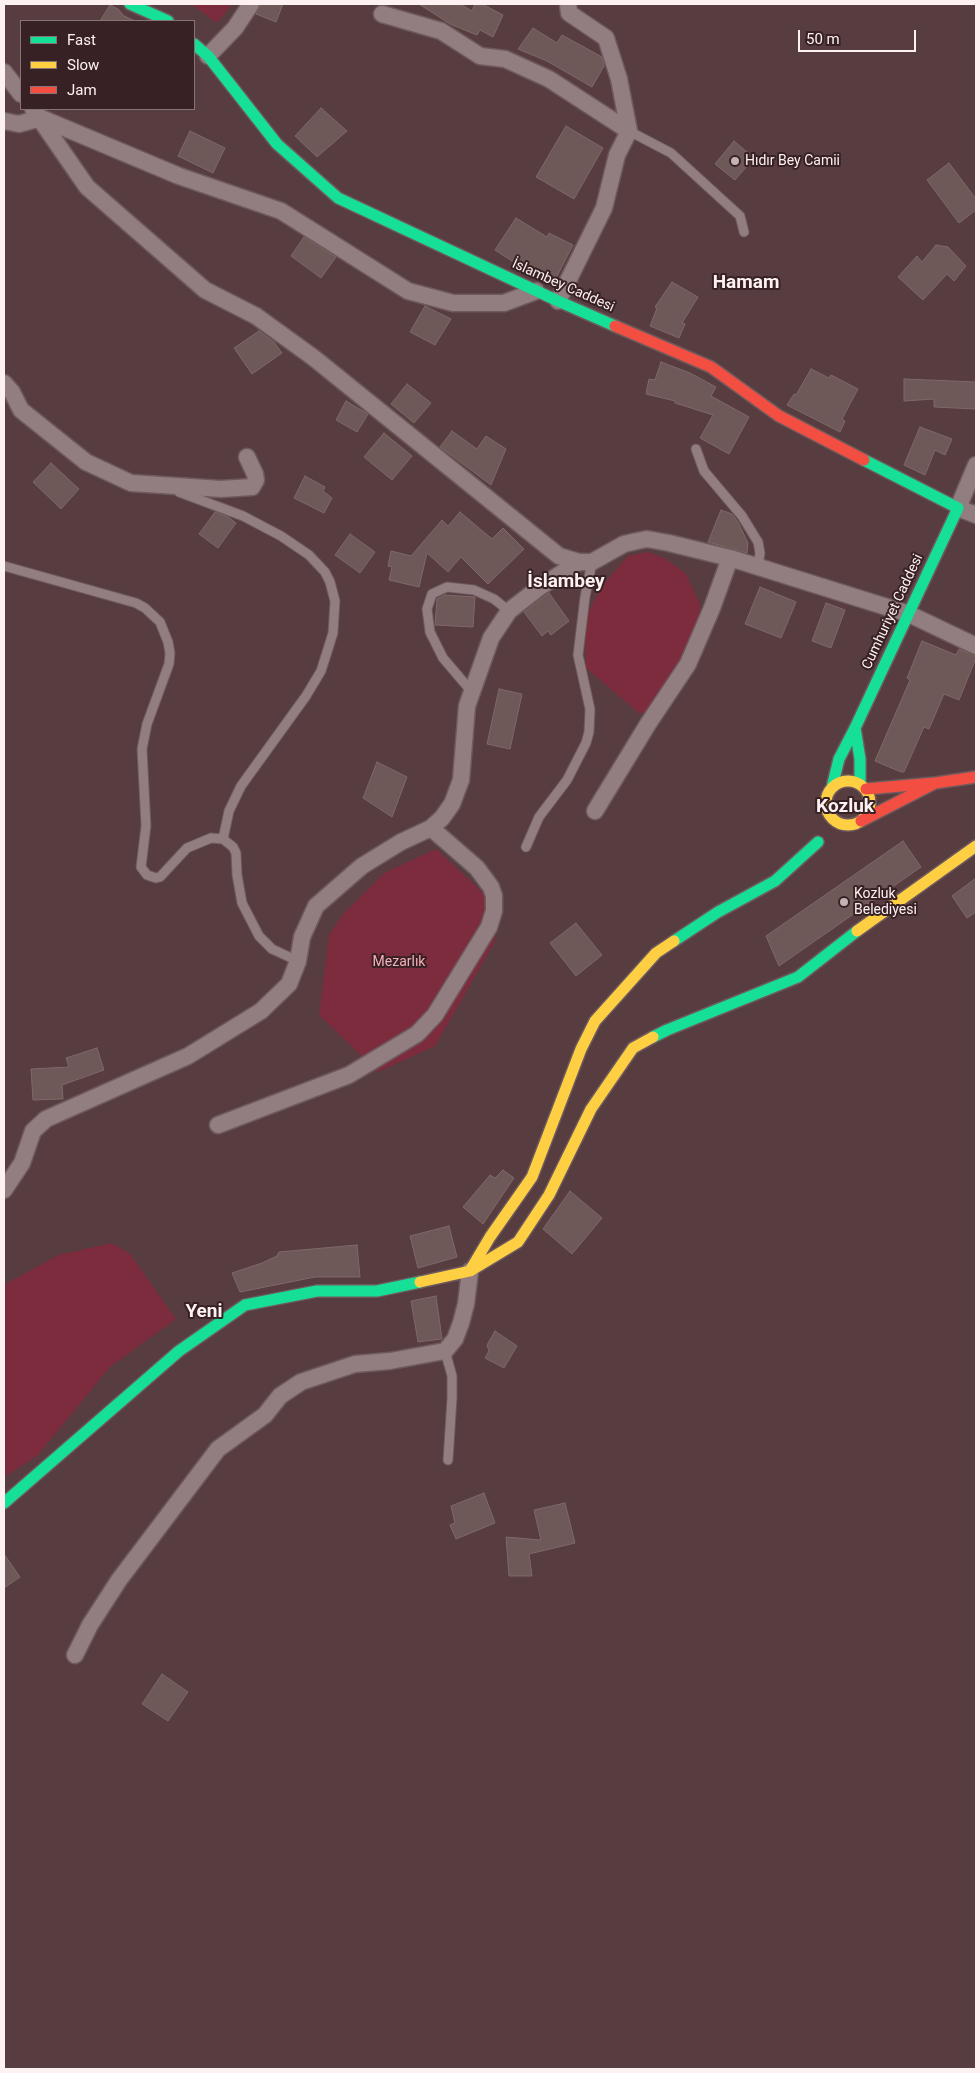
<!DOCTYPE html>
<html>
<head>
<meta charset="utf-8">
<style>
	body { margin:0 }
	#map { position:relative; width:980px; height:2073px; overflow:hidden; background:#573c40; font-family:Roboto,sans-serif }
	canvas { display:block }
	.frame { position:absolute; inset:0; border:5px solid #fef1f2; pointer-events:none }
	.legend { position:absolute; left:20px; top:20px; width:175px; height:90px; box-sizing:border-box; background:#382124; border:1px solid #877476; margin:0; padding:6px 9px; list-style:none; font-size:15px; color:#fef1f2 }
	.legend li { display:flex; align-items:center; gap:10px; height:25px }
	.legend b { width:25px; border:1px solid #877476 }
	.scale { position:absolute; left:798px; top:30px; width:118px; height:22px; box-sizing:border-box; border:2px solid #fef1f2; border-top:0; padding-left:6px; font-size:15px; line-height:18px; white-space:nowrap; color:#fef1f2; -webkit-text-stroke:4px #382124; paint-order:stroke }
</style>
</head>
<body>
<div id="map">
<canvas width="980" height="2073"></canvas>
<div class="frame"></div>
<ul class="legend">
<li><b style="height:6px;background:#16e098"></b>Fast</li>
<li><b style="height:6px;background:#ffcf43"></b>Slow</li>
<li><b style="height:6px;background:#f24e42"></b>Jam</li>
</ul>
<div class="scale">50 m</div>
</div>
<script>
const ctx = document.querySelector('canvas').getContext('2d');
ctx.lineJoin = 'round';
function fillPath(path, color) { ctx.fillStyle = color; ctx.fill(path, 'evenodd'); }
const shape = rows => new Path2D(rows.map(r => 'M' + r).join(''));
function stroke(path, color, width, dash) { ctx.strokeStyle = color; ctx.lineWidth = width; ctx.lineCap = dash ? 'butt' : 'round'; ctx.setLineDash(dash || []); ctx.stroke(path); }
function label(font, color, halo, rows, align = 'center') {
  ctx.font = font + ' Roboto,sans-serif'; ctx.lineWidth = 4; ctx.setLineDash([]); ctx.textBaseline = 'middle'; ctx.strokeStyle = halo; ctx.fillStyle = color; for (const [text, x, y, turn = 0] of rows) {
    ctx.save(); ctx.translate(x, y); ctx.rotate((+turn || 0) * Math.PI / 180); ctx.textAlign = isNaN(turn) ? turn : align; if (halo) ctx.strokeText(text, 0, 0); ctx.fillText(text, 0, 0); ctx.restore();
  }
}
fillPath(shape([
	[191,4,232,4,217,23],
	[649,552,666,559,686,574,700,604,699,624,690,654,656,706,640,714,586,668,585,619,601,587,628,556],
	[436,849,496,905,498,923,494,943,435,1046,378,1072,319,1015,329,935,343,914,384,873],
	[112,1243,130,1254,176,1319,110,1367,37,1456,4,1477,4,1285,58,1255]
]), '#7c2c3d');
const building = shape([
	[261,4,283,4,276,22,256,14,261,4],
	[419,4,460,4,472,11,475,4,482,4,503,15,493,37,480,30,477,35,450,24,419,4],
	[110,5,118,9,124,16,135,21,100,21,110,5],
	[533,28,557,43,562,35,602,57,604,66,592,87,547,61,518,49,533,28],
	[321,108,347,131,317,157,295,136,321,108],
	[566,126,603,148,574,199,536,177,566,126],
	[190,131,225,148,213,173,178,156,190,131],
	[734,141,754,158,735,180,715,164,734,141],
	[949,163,976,199,976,210,959,223,927,180,949,163],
	[516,218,547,237,549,233,573,245,553,284,529,272,495,250,516,218],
	[304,237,336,257,321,278,291,256,304,237],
	[936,245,948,247,966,266,954,281,947,274,923,300,898,277,917,256,922,262,936,245],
	[672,282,698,297,682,323,685,324,679,338,650,326,657,308,655,307,672,282],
	[425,306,451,319,435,345,410,332,425,306],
	[259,331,274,342,282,353,252,374,234,348,259,331],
	[661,362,690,373,716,387,711,396,749,417,729,454,700,438,713,415,675,403,675,401,646,394,649,379,655,380,661,362],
	[811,369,829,378,831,375,858,389,842,419,845,421,840,432,787,405,794,394,796,395,811,369],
	[904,379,976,382,976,409,934,407,934,399,904,401,904,379],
	[407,384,431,403,414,423,391,404,407,384],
	[346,401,368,414,357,432,336,420,346,401],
	[920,427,952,439,945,455,935,450,925,475,904,465,920,427],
	[452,431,477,449,486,436,506,449,491,485,440,447,452,431],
	[384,433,412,456,392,480,364,457,384,433],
	[51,463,79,489,61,509,33,482,51,463],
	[305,476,325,487,323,491,332,498,324,513,294,498,305,476],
	[721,510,732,514,738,522,748,543,747,553,708,542,721,510],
	[215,512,228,517,236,523,218,548,199,534,215,512],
	[460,512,492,539,503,528,524,549,488,584,461,557,448,572,427,553,419,587,389,580,392,567,388,566,391,551,411,556,442,520,448,526,460,512],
	[350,534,375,552,360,573,335,555,350,534],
	[760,587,796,602,781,638,745,624,760,587],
	[549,593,569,621,551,635,548,631,542,636,524,612,549,593],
	[445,595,475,597,473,627,435,625,437,599,445,595],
	[826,603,845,610,831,648,812,641,826,603],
	[922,641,956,655,959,649,976,656,976,658,959,700,944,694,929,729,924,727,904,772,901,772,875,761,910,680,907,678,922,641],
	[499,689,522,694,510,749,487,744,499,689],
	[377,762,407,777,392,817,363,798,377,762],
	[903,841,921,867,779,966,766,936,903,841],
	[976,878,976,912,967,918,952,896,976,878],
	[576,923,602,955,576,976,550,943,576,923],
	[97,1048,104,1070,62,1085,63,1099,33,1100,31,1069,69,1067,66,1058,97,1048],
	[503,1170,514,1178,483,1224,463,1207,490,1175,495,1178,503,1170],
	[570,1191,602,1218,572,1254,543,1229,570,1191],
	[449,1226,457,1257,418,1268,410,1236,449,1226],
	[357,1245,360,1277,315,1277,240,1292,232,1273,262,1263,277,1256,279,1252,357,1245],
	[436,1296,442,1339,418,1342,411,1301,436,1296],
	[495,1331,517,1346,504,1368,485,1358,489,1351,487,1345,495,1331],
	[484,1493,495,1523,456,1539,450,1525,455,1523,451,1506,484,1493],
	[565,1503,575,1543,529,1554,532,1576,509,1576,506,1537,541,1540,534,1510,565,1503],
	[4,1554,20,1577,4,1588,4,1554],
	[162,1674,188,1692,168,1721,142,1704,162,1674]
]);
fillPath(building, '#6e5858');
stroke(building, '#7f6968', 1);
const lane = shape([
	[629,131,671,153,740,216,744,232],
	[696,449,704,471,742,516,758,542,760,553,758,567],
	[177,489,179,492,243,516,281,536,309,555,325,572,330,582,335,601,333,633,321,671,306,696,241,786,229,811,223,839],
	[4,566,136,603,145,608,160,622,168,642,170,653,169,664,147,724,142,749,146,826,141,867,147,875,156,878,160,877,187,848,211,838,223,839,233,847,236,853,237,875,242,903,259,936,272,949,298,961],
	[472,692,443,658,430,632,427,609,432,594,447,587,474,590,494,599,509,611],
	[526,847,539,817,567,780,586,743,589,732,590,709,578,655,585,597,592,562],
	[445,1351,452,1376,452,1398,448,1460]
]);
const street = shape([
	[568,4,569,13,606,38,619,79,629,131],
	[382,14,441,31,480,56,505,59,549,79,629,131,617,155,604,208,558,301],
	[208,56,235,28,251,4],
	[4,72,21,94],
	[33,109,87,187,205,290,256,316,314,358,559,556,579,562,592,562,624,544,637,541,647,539,669,543,730,558,909,614,976,646],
	[4,121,19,124,41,118,179,176,281,211,408,291,453,303,504,303,536,291],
	[4,383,12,392,21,410,86,462,131,483,221,489,252,487,256,480,255,474,247,457],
	[976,465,958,508,976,515],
	[595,811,648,724,688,664,712,608,730,558],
	[218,1125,349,1075,417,1034,435,1015,489,927,494,911,494,896,491,887,477,868,431,828],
	[4,1190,22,1163,33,1131,46,1119,188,1056,261,1011,289,984,298,961,302,937,316,906,362,866,401,842,431,828,442,818,452,804,461,780,467,706,491,638,509,611,540,587,579,562],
	[75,1655,90,1625,119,1580,218,1449,265,1415,280,1396,301,1382,355,1364,390,1361,445,1351,455,1339,461,1323,466,1304,470,1271]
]);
const fast = shape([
	[130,4,168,21],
	[194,44,208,56,277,144,338,198,558,301,615,326],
	[855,728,958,508,864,460],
	[832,787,839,759,855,728,860,759,860,784],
	[674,941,718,912,775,881,818,842],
	[653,1037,667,1030,798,977,857,931],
	[4,1503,179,1351,245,1305,317,1291,377,1291,420,1282]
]);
const slow = shape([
	'826 803a22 22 0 1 1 44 0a22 22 0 1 1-44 0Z',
	[857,931,976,846],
	[471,1269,490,1237,532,1177,581,1049,595,1021,656,953,674,941],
	[420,1282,470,1271,518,1242,549,1195,591,1109,633,1048,653,1037]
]);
const jam = shape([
	[615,326,711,367,779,416,864,460],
	[935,783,976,777],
	[861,821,935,783,866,789]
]);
stroke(lane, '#6e5a5d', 11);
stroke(street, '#6e5a5d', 19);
stroke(fast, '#6e5a5d', 14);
stroke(slow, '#6e5a5d', 14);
stroke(jam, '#6e5a5d', 14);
stroke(lane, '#927d80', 9);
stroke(street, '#927d80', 16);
stroke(fast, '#16e098', 11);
stroke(slow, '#ffcf43', 11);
stroke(jam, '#f24e42', 11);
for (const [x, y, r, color] of [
	[735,161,5,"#c4b2b4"],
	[844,902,5,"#c4b2b4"]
]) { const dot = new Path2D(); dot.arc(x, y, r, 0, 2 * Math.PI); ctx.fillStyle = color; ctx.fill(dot); stroke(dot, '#382124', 2); }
label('14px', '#fef1f2', '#382124', [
	["Hıdır Bey Camii",745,161],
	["Kozluk",854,894],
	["Belediyesi",854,910]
], 'left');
label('14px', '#fef1f2', '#382124', [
	["İslambey Caddesi",563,286,24],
	["Cumhuriyet Caddesi",893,612,-65]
]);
label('14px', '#f2b0b7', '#382124', [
	["Mezarlık",399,962]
]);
label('bold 19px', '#fef1f2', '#382124', [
	["Hamam",746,283],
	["İslambey",566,582],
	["Kozluk",845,807],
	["Yeni",204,1312]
]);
</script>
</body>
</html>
